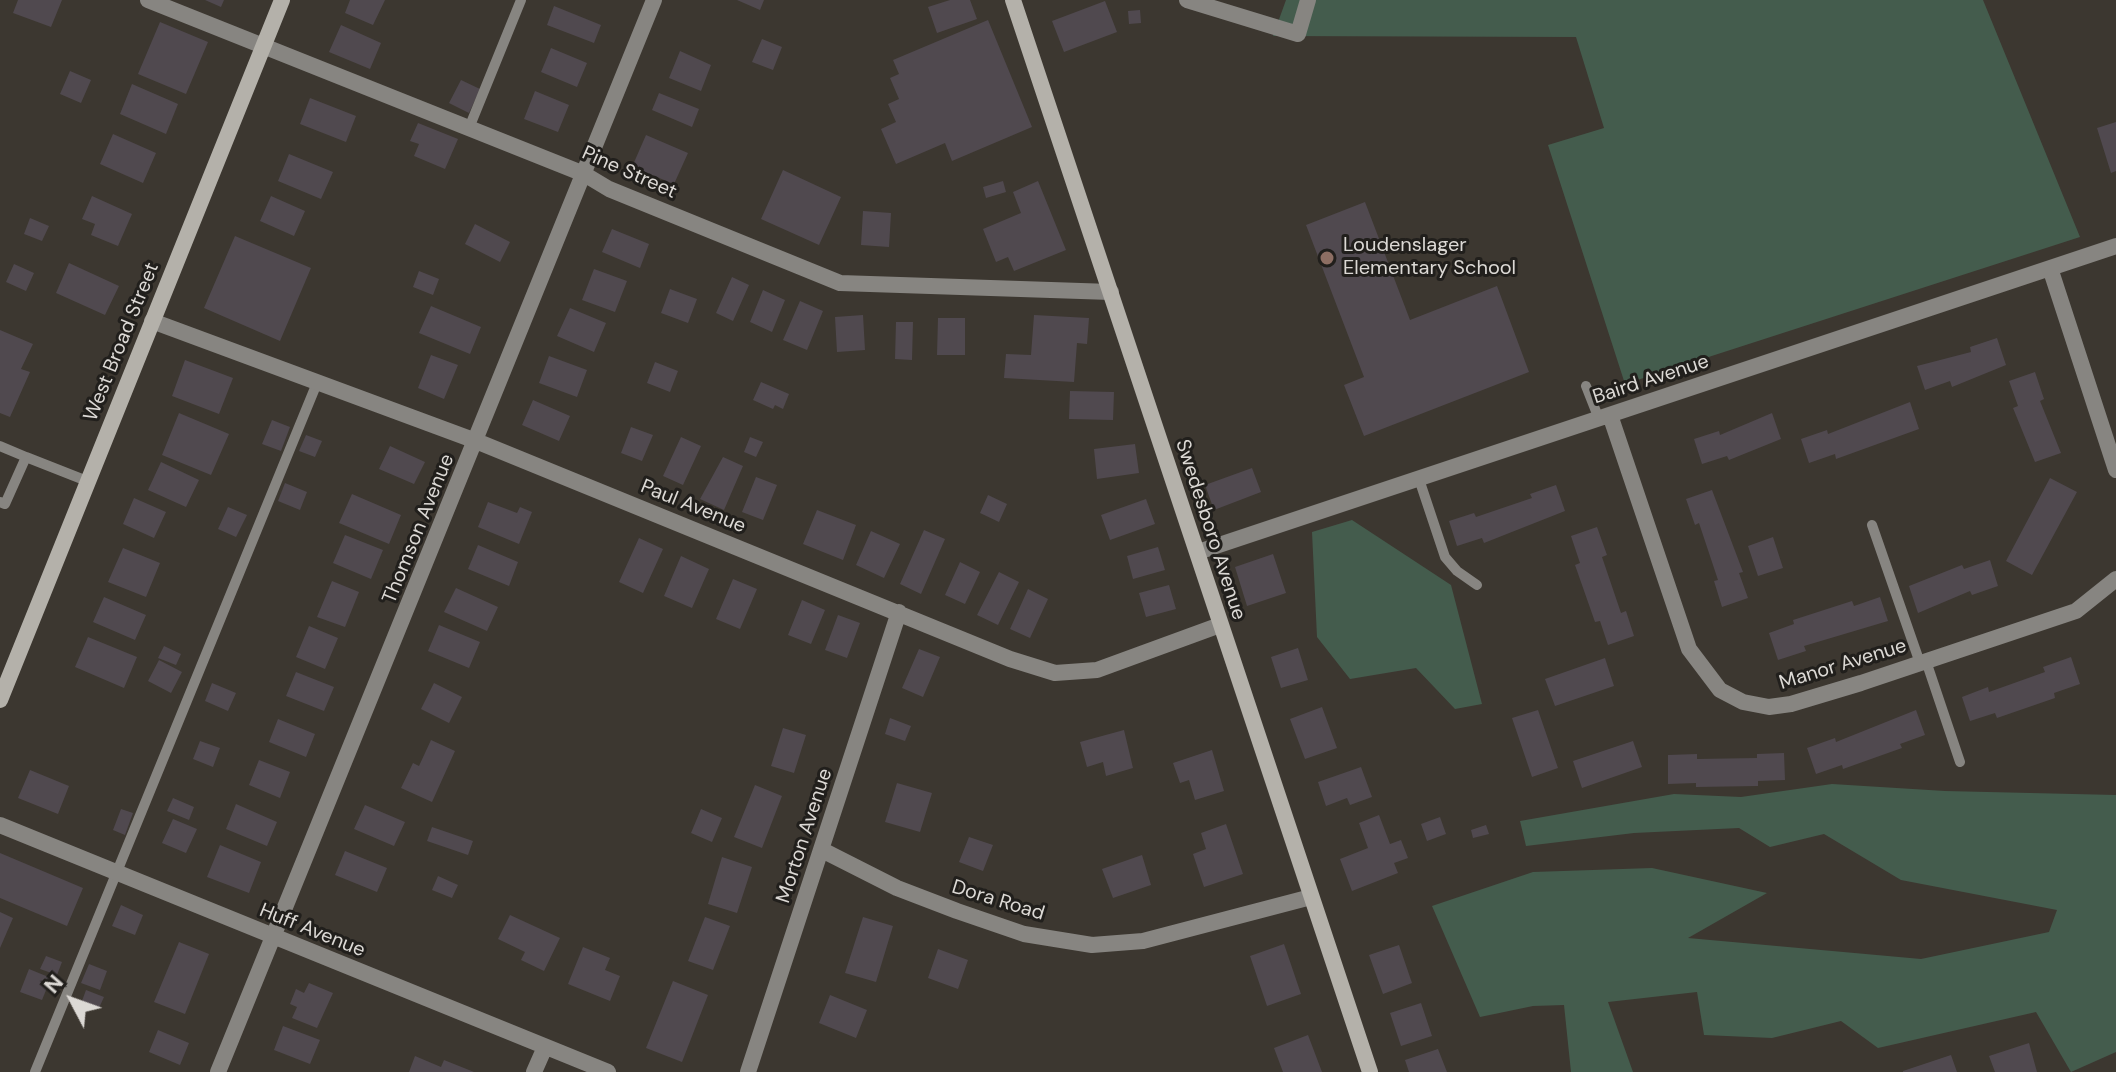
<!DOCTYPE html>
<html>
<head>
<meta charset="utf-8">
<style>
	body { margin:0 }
	#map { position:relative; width:2116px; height:1072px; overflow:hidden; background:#3c3730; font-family:"DM Sans",sans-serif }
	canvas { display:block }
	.north { position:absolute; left:32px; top:960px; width:80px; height:80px; -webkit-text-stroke:6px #211f1c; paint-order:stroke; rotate:311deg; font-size:22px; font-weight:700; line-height:32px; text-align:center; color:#dcd9d5 }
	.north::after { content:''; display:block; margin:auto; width:28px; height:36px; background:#dcd9d5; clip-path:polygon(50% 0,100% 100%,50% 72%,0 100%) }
</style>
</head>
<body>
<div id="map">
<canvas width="2116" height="1072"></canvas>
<div class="north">N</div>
</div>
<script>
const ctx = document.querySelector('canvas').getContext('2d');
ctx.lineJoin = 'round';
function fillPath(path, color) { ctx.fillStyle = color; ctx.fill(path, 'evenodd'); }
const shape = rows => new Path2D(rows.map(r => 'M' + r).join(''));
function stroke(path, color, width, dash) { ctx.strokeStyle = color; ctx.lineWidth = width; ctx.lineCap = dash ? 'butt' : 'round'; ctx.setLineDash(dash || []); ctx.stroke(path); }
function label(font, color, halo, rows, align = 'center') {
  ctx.font = font + ' "DM Sans",sans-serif'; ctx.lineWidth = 6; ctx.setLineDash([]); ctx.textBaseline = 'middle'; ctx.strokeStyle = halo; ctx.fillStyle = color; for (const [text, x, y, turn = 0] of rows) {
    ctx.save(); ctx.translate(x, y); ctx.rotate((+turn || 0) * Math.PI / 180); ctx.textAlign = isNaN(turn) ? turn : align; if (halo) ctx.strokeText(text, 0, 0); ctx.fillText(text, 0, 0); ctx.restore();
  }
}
fillPath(shape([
	[1286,0,1983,0,2080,237,1625,384,1548,145,1604,128,1576,37,1273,36],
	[1352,520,1451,585,1482,704,1455,709,1416,668,1350,679,1317,637,1312,532],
	[1832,784,1945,791,2116,795,2116,1052,2071,1072,2036,1012,1878,1048,1841,1021,1772,1038,1704,1035,1697,992,1608,1002,1633,1072,1571,1072,1564,1005,1533,1006,1480,1017,1432,906,1533,872,1652,868,1767,893,1688,938,1921,959,2049,932,2057,910,1901,880,1824,834,1770,847,1739,828,1634,833,1526,846,1520,821,1674,794,1741,797]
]), '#445c4d');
fillPath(shape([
	[18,0,62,0,51,27,13,13],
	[205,0,224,0,221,7],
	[350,0,385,0,373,25,345,13],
	[737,0,764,0,760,10],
	[950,0,970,0,977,19,937,33,928,7],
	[1105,1,1117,32,1064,52,1052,21],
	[554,6,601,25,594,43,547,25],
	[1140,10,1141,23,1129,24,1128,11],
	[988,20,1032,127,952,161,945,143,896,164,881,129,896,122,888,104,899,99,890,78,899,74,893,60],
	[160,22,208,42,186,94,138,74],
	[341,25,381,43,370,69,329,52],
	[762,39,782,47,773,70,752,62],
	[551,48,587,63,577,87,541,72],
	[680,51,711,65,701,91,669,78],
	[70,71,91,80,81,103,60,94],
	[461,80,480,89,469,113,449,103],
	[132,84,178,104,166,134,120,114],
	[535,91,569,105,558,132,524,119],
	[659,93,699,109,692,127,652,110],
	[310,98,356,116,346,142,300,124],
	[2116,122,2116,171,2111,173,2097,128],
	[418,123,458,139,445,169,414,156,419,144,410,141],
	[113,134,156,153,143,183,100,164],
	[646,135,688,153,674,184,632,167],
	[289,154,333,172,321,199,278,181],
	[783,170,841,197,819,245,761,219],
	[1003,181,1006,192,986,198,983,187],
	[1038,181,1066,250,1014,271,1008,257,996,262,983,229,1021,213,1013,192],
	[92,196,132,214,118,246,91,235,95,224,82,219],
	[271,196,305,211,294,236,260,221],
	[1365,202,1410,320,1497,286,1529,372,1364,436,1344,385,1364,377,1306,225],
	[863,211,891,213,889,247,861,245],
	[30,218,49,226,42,241,24,234],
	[475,224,510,242,500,262,465,244],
	[612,229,649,244,640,268,602,252],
	[235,236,311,268,280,341,204,308],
	[69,263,119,286,105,315,56,293],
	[14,264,34,273,26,291,6,282],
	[594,269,627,281,615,312,582,300],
	[419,271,439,279,433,295,413,287],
	[732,277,749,285,733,321,716,313],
	[670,289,697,299,688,323,661,313],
	[763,290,785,300,772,332,750,322],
	[800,301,823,311,807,350,783,340],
	[431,306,481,327,470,354,419,333],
	[570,308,606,323,594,352,557,336],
	[863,315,865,350,837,352,835,317],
	[1034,315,1089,318,1087,344,1077,343,1074,382,1004,378,1006,354,1031,355],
	[938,318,965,318,965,355,937,355],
	[896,322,913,322,912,360,895,359],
	[0,330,33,344,21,369,30,372,10,417,0,413],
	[1997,338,2006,365,1952,387,1950,381,1925,390,1917,366,1971,352,1970,347],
	[431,355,458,365,444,399,418,388],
	[549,356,587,370,577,397,539,383],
	[185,360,233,378,219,414,172,396],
	[655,362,678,371,670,392,647,383],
	[2035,372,2044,399,2040,401,2061,453,2035,462,2013,408,2018,406,2009,381],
	[761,382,789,394,783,409,775,405,773,409,753,400],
	[1070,391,1114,392,1113,420,1069,419],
	[533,400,570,416,559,441,522,425],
	[1910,402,1919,429,1836,459,1835,454,1809,463,1801,439,1827,430,1828,434],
	[179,413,229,434,211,475,162,455],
	[1772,413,1781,439,1729,460,1727,456,1702,464,1694,439,1719,431,1720,435],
	[272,420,290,427,281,451,262,444],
	[631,427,653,435,642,461,621,453],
	[306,435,322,441,315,457,299,451],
	[681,437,701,446,683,485,663,476],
	[750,437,763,442,756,457,744,452],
	[1135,444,1139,473,1097,479,1094,449],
	[390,446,425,462,414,484,379,469],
	[723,457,743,466,724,510,700,499],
	[161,462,199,480,186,507,148,490],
	[1252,468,1261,492,1214,510,1205,485],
	[756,477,777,485,763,520,742,512],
	[2050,478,2077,492,2032,575,2006,561],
	[285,483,307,492,300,510,278,501],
	[1556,485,1565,511,1484,543,1482,538,1457,546,1449,521,1474,513,1476,517,1532,498,1530,494],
	[1712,490,1743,572,1739,573,1748,598,1722,607,1714,581,1718,580,1699,523,1695,525,1686,499],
	[352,494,401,515,389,544,339,523],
	[988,495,1007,504,999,522,980,513],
	[134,498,166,512,154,538,123,524],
	[1146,499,1155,524,1110,540,1101,515],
	[488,502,517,513,520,507,532,512,519,544,478,527],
	[228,507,247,515,236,537,218,529],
	[817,510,856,525,843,560,803,544],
	[1597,527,1607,555,1602,557,1621,613,1626,611,1634,636,1608,645,1600,621,1595,622,1575,565,1580,563,1571,536],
	[924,530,945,539,921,594,900,584],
	[871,531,900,544,884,578,856,565],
	[345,535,383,550,371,579,333,563],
	[1773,537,1783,568,1758,576,1748,546],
	[639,538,663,549,643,593,619,582],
	[478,545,518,562,509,586,468,569],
	[1158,547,1165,570,1133,579,1127,556],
	[123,548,160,563,146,597,108,582],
	[1273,554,1286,593,1247,606,1235,567],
	[681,556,709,569,692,608,664,596],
	[1990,560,1998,586,1972,595,1970,591,1918,613,1909,586,1962,565,1964,569],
	[960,562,980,572,965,604,945,595],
	[999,572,1019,582,998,625,977,615],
	[733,579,757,589,740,629,716,619],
	[332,581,359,592,345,627,317,617],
	[1169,585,1176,609,1146,617,1139,593],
	[456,588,498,607,487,631,444,612],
	[1028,589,1048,599,1030,638,1010,629],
	[104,597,146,615,135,640,93,622],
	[1880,597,1888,621,1804,646,1806,651,1778,660,1769,633,1794,624,1793,620,1852,601,1854,606],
	[802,600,825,610,811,644,788,635],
	[838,615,860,623,847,658,825,650],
	[439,625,480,642,469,668,428,651],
	[309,626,338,638,325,669,296,657],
	[88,637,137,657,124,688,75,667],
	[164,646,181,654,176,665,158,658],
	[1298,648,1308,680,1281,688,1271,657],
	[919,649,940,657,923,697,902,688],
	[2071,657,2080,684,2054,693,2055,698,1997,718,1995,713,1970,721,1962,697,1988,687,1989,692,2045,672,2043,667],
	[1605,658,1614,686,1555,706,1545,679],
	[159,660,182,672,171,693,148,681],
	[296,672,334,687,324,711,286,696],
	[212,683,236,693,228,711,205,701],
	[434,683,462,697,449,723,421,709],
	[1322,707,1337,748,1305,759,1290,719],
	[1538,710,1558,768,1532,777,1512,718],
	[1916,710,1925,735,1900,744,1902,748,1843,769,1842,765,1816,774,1807,748,1835,738,1836,742],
	[890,718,911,726,905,741,885,734],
	[278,719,315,734,306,757,269,742],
	[783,728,806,735,794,773,771,766],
	[1124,730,1133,768,1106,776,1103,762,1087,767,1080,742],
	[431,740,455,751,432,802,401,788,413,763,419,766],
	[200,741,220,748,213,767,193,759],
	[1633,741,1642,767,1582,788,1573,761],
	[1212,750,1224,791,1195,800,1189,780,1180,783,1173,763],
	[1784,753,1785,780,1758,781,1758,786,1696,787,1696,783,1668,784,1668,755,1697,754,1697,759,1757,758,1757,754],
	[259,760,290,772,280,798,249,785],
	[1361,767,1372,797,1350,805,1347,798,1326,806,1318,782],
	[30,770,69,786,58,814,18,798],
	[897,783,932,793,920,832,885,822],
	[755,785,782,796,762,848,734,837],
	[173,798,194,807,189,820,167,811],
	[236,804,277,822,267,846,226,829],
	[365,805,405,822,394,846,354,829],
	[121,809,133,813,125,835,113,830],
	[701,809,722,818,712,842,691,833],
	[1379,815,1390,844,1401,840,1408,858,1394,863,1398,873,1352,891,1340,859,1368,848,1359,823],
	[1440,817,1446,834,1427,841,1421,824],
	[173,819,197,829,186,853,162,843],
	[1226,824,1243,874,1204,887,1193,854,1206,849,1201,833],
	[1486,825,1489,834,1473,838,1471,830],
	[432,827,473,841,468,855,427,841],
	[969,837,993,845,983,871,959,862],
	[220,845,261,862,249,893,207,877],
	[345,851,387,868,377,892,335,875],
	[0,853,83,888,67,926,0,898],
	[1142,855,1151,885,1113,898,1102,869],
	[722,857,752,867,737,913,708,904],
	[438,876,458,885,452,898,432,890],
	[121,905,143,915,135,935,112,926],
	[0,912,13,918,0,948],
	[510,915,560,938,544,971,521,960,525,952,498,939],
	[705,917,730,926,713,970,688,961],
	[863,917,893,926,876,982,845,973],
	[179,942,209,954,185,1014,154,1002],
	[1284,944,1301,994,1267,1006,1250,956],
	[1399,945,1412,983,1383,994,1369,955],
	[583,947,610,958,605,970,620,976,610,1001,568,984],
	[938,949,968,960,958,989,928,978],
	[46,956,62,962,57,975,40,969],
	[89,964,107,971,100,990,81,983],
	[29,969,51,978,42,1000,20,992],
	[673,981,708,995,682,1062,646,1048],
	[309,983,333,993,317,1028,292,1018,297,1007,290,1004,296,989,304,993],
	[86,990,104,997,99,1008,82,1001],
	[830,995,867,1010,856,1038,819,1023],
	[1421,1003,1432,1036,1401,1046,1390,1013],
	[283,1026,320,1040,310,1064,274,1050],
	[158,1030,189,1043,180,1065,149,1052],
	[1308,1035,1322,1072,1283,1072,1274,1048],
	[2029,1043,2037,1072,1995,1072,1989,1056],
	[1438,1049,1447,1072,1409,1072,1405,1060],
	[1951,1055,1957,1072,1903,1072,1903,1071],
	[415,1056,441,1067,444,1060,474,1072,409,1072]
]), '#50494f');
stroke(shape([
	[469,128,521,0],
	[1586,386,1599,419],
	[0,446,26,457,5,504,0,502],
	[26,457,87,481],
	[1419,479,1445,557,1457,571,1477,585],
	[1872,525,1920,663],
	[1926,661,1960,762],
	[35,1072,317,383]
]), '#878581', 10);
stroke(shape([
	[148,0,584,174,609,189,840,283,1111,292],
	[1187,0,1298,34,1308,0],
	[2050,268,2116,470],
	[152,321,476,441,1010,659,1055,673,1097,670,1220,625],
	[1610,415,1689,649,1720,690,1743,702,1769,707,1791,704,1861,683,2076,611,2116,579],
	[1198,552,2116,246],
	[0,825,608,1072],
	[822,850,897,888,957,911,1024,934,1092,945,1143,941,1311,897],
	[218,1072,654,0],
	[534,1072,545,1047],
	[748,1072,899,612]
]), '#878581', 16);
stroke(shape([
	[1013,0,1370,1072],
	[0,700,282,0]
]), '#b4b1aa', 16);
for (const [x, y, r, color] of [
	[1327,258,8,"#8d6e63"]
]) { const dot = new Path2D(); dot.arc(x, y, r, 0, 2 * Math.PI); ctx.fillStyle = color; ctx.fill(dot); stroke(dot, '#211f1c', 3); }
label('20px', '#dcd9d5', '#211f1c', [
	["Pine Street",629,173,24],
	["West Broad Street",122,342,-68],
	["Baird Avenue",1651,380,-18],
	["Paul Avenue",693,507,22],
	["Thomson Avenue",419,529,-68],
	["Swedesboro Avenue",1210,530,72],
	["Manor Avenue",1843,665,-17],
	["Morton Avenue",805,836,-72],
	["Dora Road",998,901,17],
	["Huff Avenue",312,931,22]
]);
label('20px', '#dcd9d5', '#211f1c', [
	["Loudenslager",1343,246],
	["Elementary School",1343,269]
], 'left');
</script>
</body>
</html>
